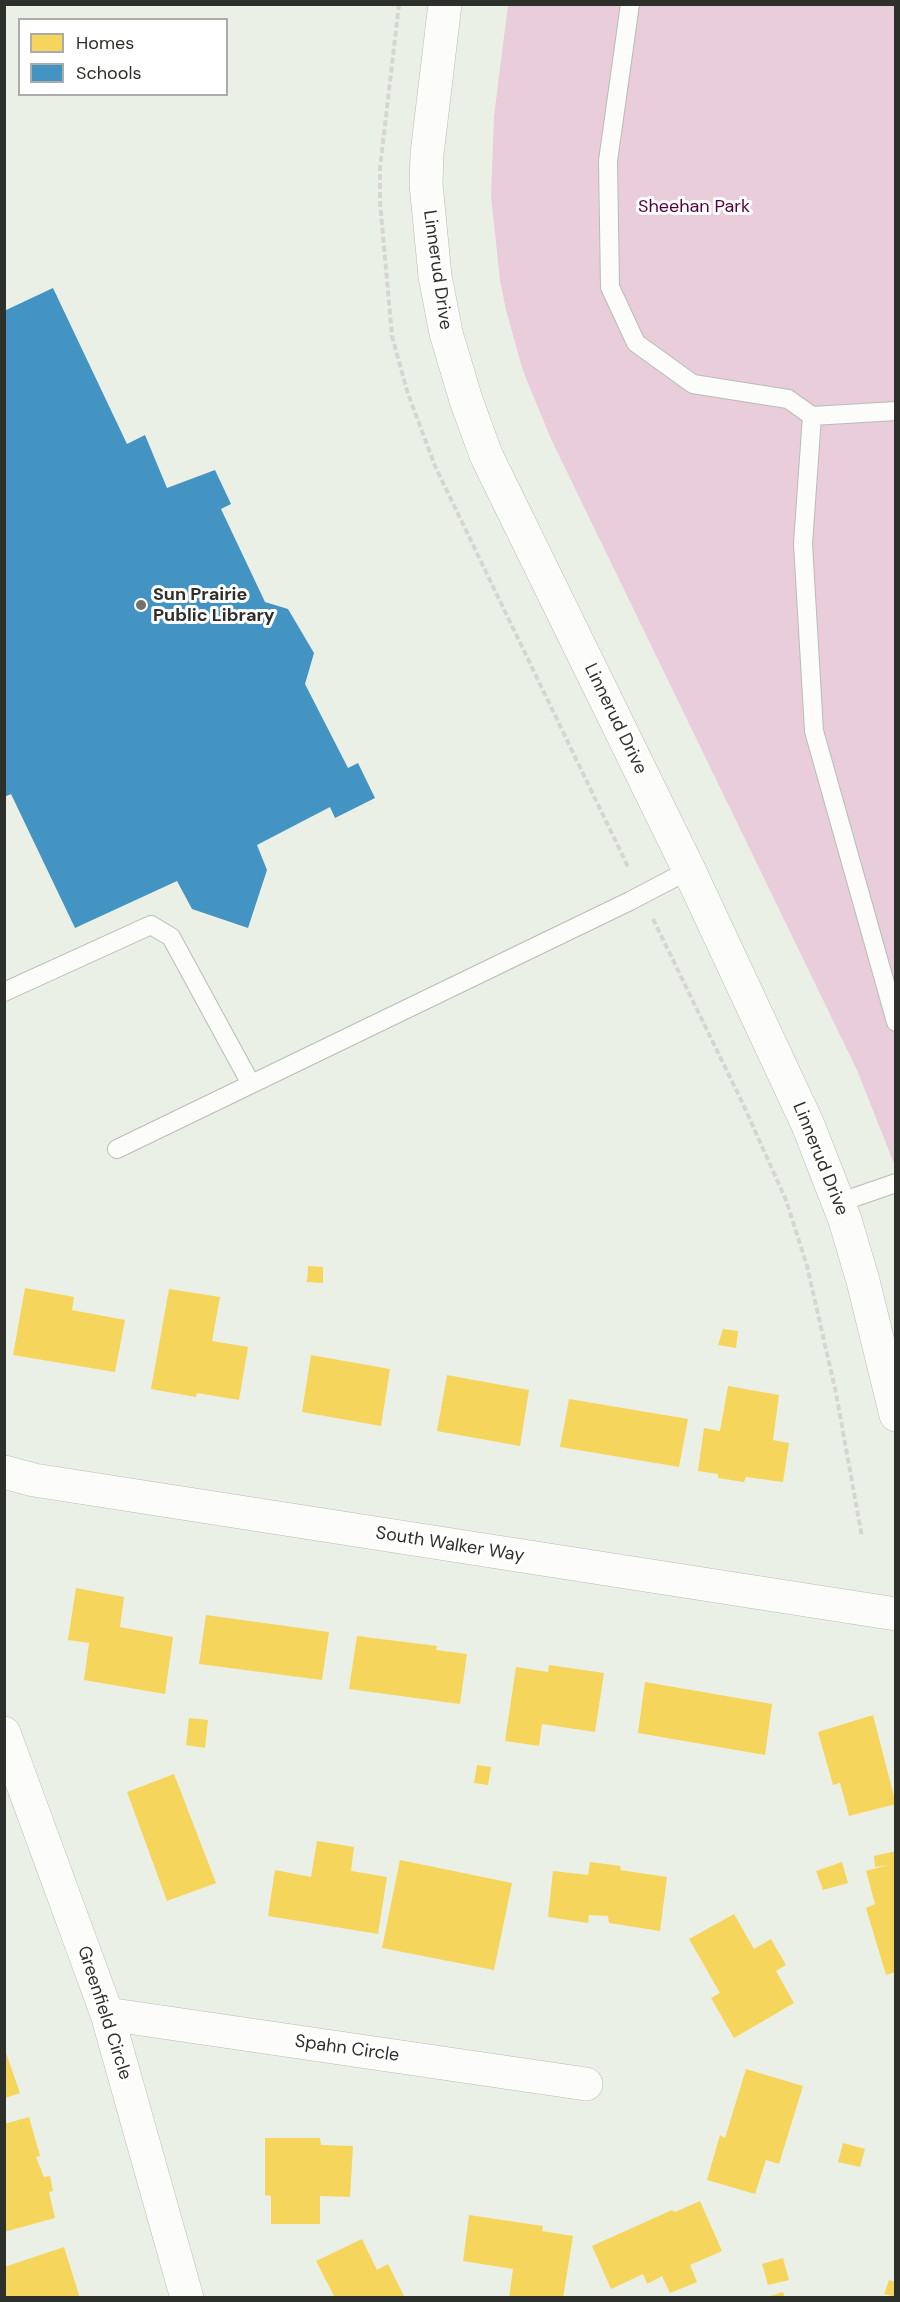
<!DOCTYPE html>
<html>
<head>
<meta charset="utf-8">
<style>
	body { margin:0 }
	#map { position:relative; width:900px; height:2302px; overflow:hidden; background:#ebf0e6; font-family:"DM Sans",sans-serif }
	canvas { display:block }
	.frame { position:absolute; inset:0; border:6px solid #2d302a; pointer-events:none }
	.legend { position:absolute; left:18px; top:18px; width:210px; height:78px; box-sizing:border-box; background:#fff; border:2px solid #abacaa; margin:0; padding:8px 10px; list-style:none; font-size:18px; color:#2d302a }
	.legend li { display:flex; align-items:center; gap:12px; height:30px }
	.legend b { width:30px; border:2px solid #abacaa }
</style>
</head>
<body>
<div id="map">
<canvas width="900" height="2302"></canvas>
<div class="frame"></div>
<ul class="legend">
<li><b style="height:16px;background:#f6d55c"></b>Homes</li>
<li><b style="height:16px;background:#4393c3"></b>Schools</li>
</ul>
</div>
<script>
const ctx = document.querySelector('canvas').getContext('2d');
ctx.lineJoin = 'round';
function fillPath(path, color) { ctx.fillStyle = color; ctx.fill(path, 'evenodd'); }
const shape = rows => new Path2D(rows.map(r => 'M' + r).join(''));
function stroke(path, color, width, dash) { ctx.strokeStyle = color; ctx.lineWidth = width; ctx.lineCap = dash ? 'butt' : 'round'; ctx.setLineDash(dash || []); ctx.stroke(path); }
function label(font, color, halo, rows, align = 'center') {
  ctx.font = font + ' "DM Sans",sans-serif'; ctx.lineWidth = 6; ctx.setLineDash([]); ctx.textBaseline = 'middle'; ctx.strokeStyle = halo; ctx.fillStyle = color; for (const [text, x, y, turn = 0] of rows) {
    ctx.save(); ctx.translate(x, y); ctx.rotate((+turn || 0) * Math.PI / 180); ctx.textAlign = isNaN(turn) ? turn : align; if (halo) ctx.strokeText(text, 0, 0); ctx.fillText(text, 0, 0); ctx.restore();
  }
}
fillPath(shape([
	[508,5,895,5,895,1166,857,1070,551,439,523,371,506,310,500,280,491,196,494,116]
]), '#e9cdda');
fillPath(shape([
	[308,1266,323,1267,323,1283,307,1282],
	[25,1288,74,1297,72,1310,125,1320,115,1372,13,1355],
	[169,1289,220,1297,212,1341,248,1347,239,1400,197,1393,196,1397,151,1389],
	[723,1329,738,1331,736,1348,718,1345],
	[311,1355,390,1369,381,1426,302,1412],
	[447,1375,529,1390,520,1446,437,1431],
	[728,1386,779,1395,773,1440,789,1443,783,1482,746,1477,744,1482,718,1478,718,1474,698,1471,704,1428,720,1431],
	[569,1399,688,1419,679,1467,560,1447],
	[76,1588,124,1597,120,1627,173,1637,165,1694,84,1680,89,1643,68,1640],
	[206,1615,329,1632,322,1680,199,1664],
	[357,1636,437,1646,436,1650,467,1654,460,1704,349,1689],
	[549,1665,604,1673,595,1732,542,1724,539,1746,505,1741,516,1667,548,1672],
	[645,1682,772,1704,765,1755,638,1733],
	[873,1715,896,1804,849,1816,840,1783,833,1785,818,1732],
	[189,1718,208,1720,205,1748,186,1745],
	[477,1765,491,1767,488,1785,474,1783],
	[174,1774,216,1883,167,1901,127,1792],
	[317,1841,354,1847,351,1871,387,1877,378,1934,268,1916,275,1870,311,1877],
	[896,1851,896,1972,886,1975,866,1908,875,1904,866,1871,888,1865,875,1867,874,1856],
	[400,1860,512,1883,494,1970,382,1948],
	[590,1862,621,1866,620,1870,667,1877,660,1931,609,1923,608,1916,589,1915,588,1923,548,1917,553,1871,588,1875],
	[842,1862,848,1883,823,1890,816,1871],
	[734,1914,754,1949,771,1939,786,1965,776,1971,794,2003,734,2038,711,1998,720,1993,689,1939],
	[5,2050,20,2093,5,2098],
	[746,2069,803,2086,779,2164,766,2160,755,2194,707,2180,720,2135,725,2138],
	[29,2117,40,2156,36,2157,44,2177,50,2176,53,2191,49,2192,55,2218,4,2232,4,2124],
	[265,2138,320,2138,321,2145,353,2146,350,2197,320,2196,320,2224,271,2224,271,2196,265,2195],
	[843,2143,865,2149,860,2167,838,2162],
	[700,2201,722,2251,690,2265,697,2282,670,2293,662,2276,647,2284,643,2274,611,2289,592,2246,672,2210,675,2212],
	[469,2215,543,2226,542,2231,573,2236,563,2298,509,2298,513,2269,463,2261],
	[362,2239,377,2270,388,2264,405,2298,335,2298,316,2261],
	[64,2247,80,2298,4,2298,4,2267],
	[783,2258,789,2280,768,2285,762,2264],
	[889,2280,896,2282,896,2297,884,2294],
	[783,2292,785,2298,767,2298,767,2297]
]), '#f6d55c');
fillPath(shape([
	[53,288,127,444,145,435,167,488,215,470,231,504,221,509,265,602,288,609,314,653,305,684,348,768,358,763,375,798,335,818,330,807,257,845,267,870,248,928,192,909,177,881,75,928,11,794,4,797,4,311]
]), '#4393c3');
const lane = shape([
	[630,4,608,161,610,287,636,343,693,384,788,399,812,416,803,544,814,731,896,1022],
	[812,416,896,411],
	[4,992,151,925,171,937,251,1084],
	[117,1149,630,901,689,870],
	[838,1203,896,1183]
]);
const street = shape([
	[445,4,427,154,426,184,435,276,446,333,466,400,486,455,689,870,808,1125,845,1220,863,1281,896,1415],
	[4,1472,34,1480,896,1614],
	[4,1733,107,2014,187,2298],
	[107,2014,586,2084]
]);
stroke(lane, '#b8bcb5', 20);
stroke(street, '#b8bcb5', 34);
stroke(shape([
	[399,4,380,168,380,202,392,336,407,391,435,466,629,869],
	[653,919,743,1104,786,1200,807,1266,836,1393,862,1537]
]), '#d5d6d3', 4, [6, 3]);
stroke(lane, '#fcfdfb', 18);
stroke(street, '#fcfdfb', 33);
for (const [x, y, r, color] of [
	[141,605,6,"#70736c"]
]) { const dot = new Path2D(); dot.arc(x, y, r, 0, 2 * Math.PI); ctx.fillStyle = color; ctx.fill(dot); stroke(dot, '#fff', 2); }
label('18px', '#52003c', '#fff', [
	["Sheehan Park",694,207]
]);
label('18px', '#2d302a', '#fff', [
	["Linnerud Drive",437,270,82],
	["Linnerud Drive",615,719,64],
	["Linnerud Drive",820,1159,68],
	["South Walker Way",450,1545,9],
	["Greenfield Circle",104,2013,72],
	["Spahn Circle",347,2049,8]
]);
label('bold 18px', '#2d302a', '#fff', [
	["Sun Prairie",153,595],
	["Public Library",153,616]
], 'left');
</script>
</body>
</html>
